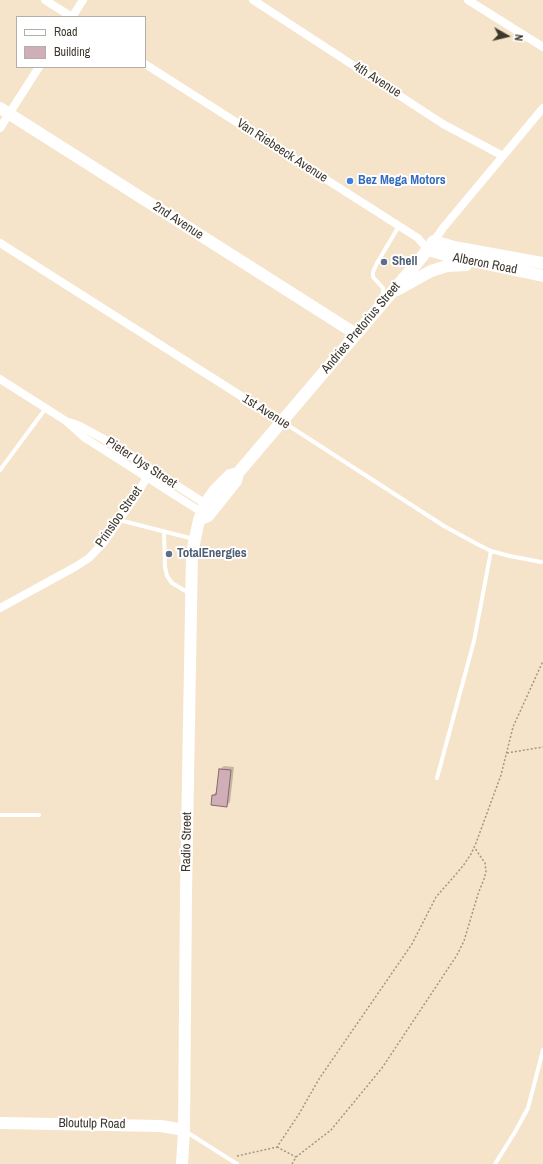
<!DOCTYPE html>
<html>
<head>
<meta charset="utf-8">
<style>
	body { margin:0 }
	#map { position:relative; width:543px; height:1164px; overflow:hidden; background:#f5e4c9; font-family:"Archivo Narrow",sans-serif }
	canvas { display:block }
	.legend { position:absolute; left:16px; top:16px; width:130px; height:52px; box-sizing:border-box; background:#fff; border:1px solid #b2afab; margin:0; padding:5px 7px; list-style:none; font-size:12px; color:#3e372c }
	.legend li { display:flex; align-items:center; gap:8px; height:20px }
	.legend b { width:20px; border:1px solid #b2afab }
	.north { position:absolute; left:487px; top:16px; width:40px; height:40px; -webkit-text-stroke:3px #fff; paint-order:stroke; rotate:98deg; font-size:11px; font-weight:700; line-height:16px; text-align:center; color:#3e372c }
	.north::after { content:''; display:block; margin:auto; width:14px; height:18px; background:#3e372c; clip-path:polygon(50% 0,100% 100%,50% 72%,0 100%) }
</style>
</head>
<body>
<div id="map">
<canvas width="543" height="1164"></canvas>
<ul class="legend">
<li><b style="height:5px;background:#fff"></b>Road</li>
<li><b style="height:11px;background:#d0aeb8"></b>Building</li>
</ul>
<div class="north">N</div>
</div>
<script>
const ctx = document.querySelector('canvas').getContext('2d');
ctx.lineJoin = 'round';
function fillPath(path, color) { ctx.fillStyle = color; ctx.fill(path, 'evenodd'); }
const shape = rows => new Path2D(rows.map(r => 'M' + r).join(''));
function stroke(path, color, width, dash) { ctx.strokeStyle = color; ctx.lineWidth = width; ctx.lineCap = dash ? 'butt' : 'round'; ctx.setLineDash(dash || []); ctx.stroke(path); }
function label(font, color, halo, rows, align = 'center') {
  ctx.font = font + ' "Archivo Narrow",sans-serif'; ctx.lineWidth = 4; ctx.setLineDash([]); ctx.textBaseline = 'middle'; ctx.strokeStyle = halo; ctx.fillStyle = color; for (const [text, x, y, turn = 0] of rows) {
    ctx.save(); ctx.translate(x, y); ctx.rotate((+turn || 0) * Math.PI / 180); ctx.textAlign = isNaN(turn) ? turn : align; if (halo) ctx.strokeText(text, 0, 0); ctx.fillText(text, 0, 0); ctx.restore();
  }
}
fillPath(shape([
	[224,766,234,767,230,802,226,806,213,795,217,791,220,769]
]), '#0003');
const building = shape([
	[219,769,231,770,227,807,211,805,212,795,216,795,219,769]
]);
fillPath(building, '#d0aeb8');
stroke(building, '#84666f', 1);
stroke(shape([
	[507,753,543,747],
	[277,1147,296,1157],
	[237,1156,277,1147,299,1114,319,1079,412,944,436,897,463,866,471,854,476,843,501,775,513,727,543,661],
	[292,1164,296,1157,331,1130,382,1068,457,955,464,941,478,894,484,879,486,872,485,863,474,847]
]), '#a39683', 1.5, [2, 2]);
stroke(shape([
	[383,298,383,288,373,277,373,272,377,263,399,226],
	[283,422,444,526,477,544,491,551,510,556,541,562],
	[0,470,46,408],
	[119,520,194,539],
	[164,532,165,567,167,576,172,583,189,593],
	[437,778,474,641,491,551],
	[0,815,39,815],
	[185,1131,237,1164],
	[495,1164,515,1132,528,1108,543,1050]
]), '#fff', 4);
stroke(shape([
	[45,0,72,17],
	[253,0,443,124,503,156],
	[468,0,543,47],
	[72,17,83,0],
	[145,64,418,238,428,250],
	[0,128,39,67],
	[431,241,434,241,443,228,543,108],
	[0,243,282,422],
	[0,379,66,421,85,438,206,515],
	[69,422,80,426,102,438,209,506],
	[0,608,75,567,89,558,105,541,137,494,152,469]
]), '#fff', 8);
stroke(shape([
	[0,108,356,334],
	[428,250,449,256,543,276],
	[397,290,431,271,447,266,466,265],
	[199,520,208,516,236,481,238,473,421,258,434,241,454,247,543,263],
	[0,1123,161,1126,184,1130],
	[182,1164,184,1130,186,893,192,553,199,520,205,504,215,490,230,475,238,473]
]), '#fff', 12);
for (const [x, y, r, color] of [
	[350,181,4,"#3f7fe0"],
	[384,262,4,"#5c6f8a"],
	[169,554,4,"#5c6f8a"]
]) { const dot = new Path2D(); dot.arc(x, y, r, 0, 2 * Math.PI); ctx.fillStyle = color; ctx.fill(dot); stroke(dot, '#fff', 1.5); }
label('13px', '#3e372c', '#fff', [
	["4th Avenue",377,80,33],
	["Van Riebeeck Avenue",282,151,33],
	["2nd Avenue",178,221,33],
	["Alberon Road",485,264,11],
	["Andries Pretorius Street",361,328,-50],
	["1st Avenue",266,412,32],
	["Pieter Uys Street",141,463,33],
	["Prinsloo Street",119,517,-55],
	["Radio Street",187,842,-89],
	["Bloutulp Road",92,1124,1]
]);
label('bold 13px', '#366cbe', '#fff', [
	["Bez Mega Motors",358,181]
], 'left');
label('bold 13px', '#4e5e75', '#fff', [
	["Shell",392,262],
	["TotalEnergies",177,554]
], 'left');
</script>
</body>
</html>
